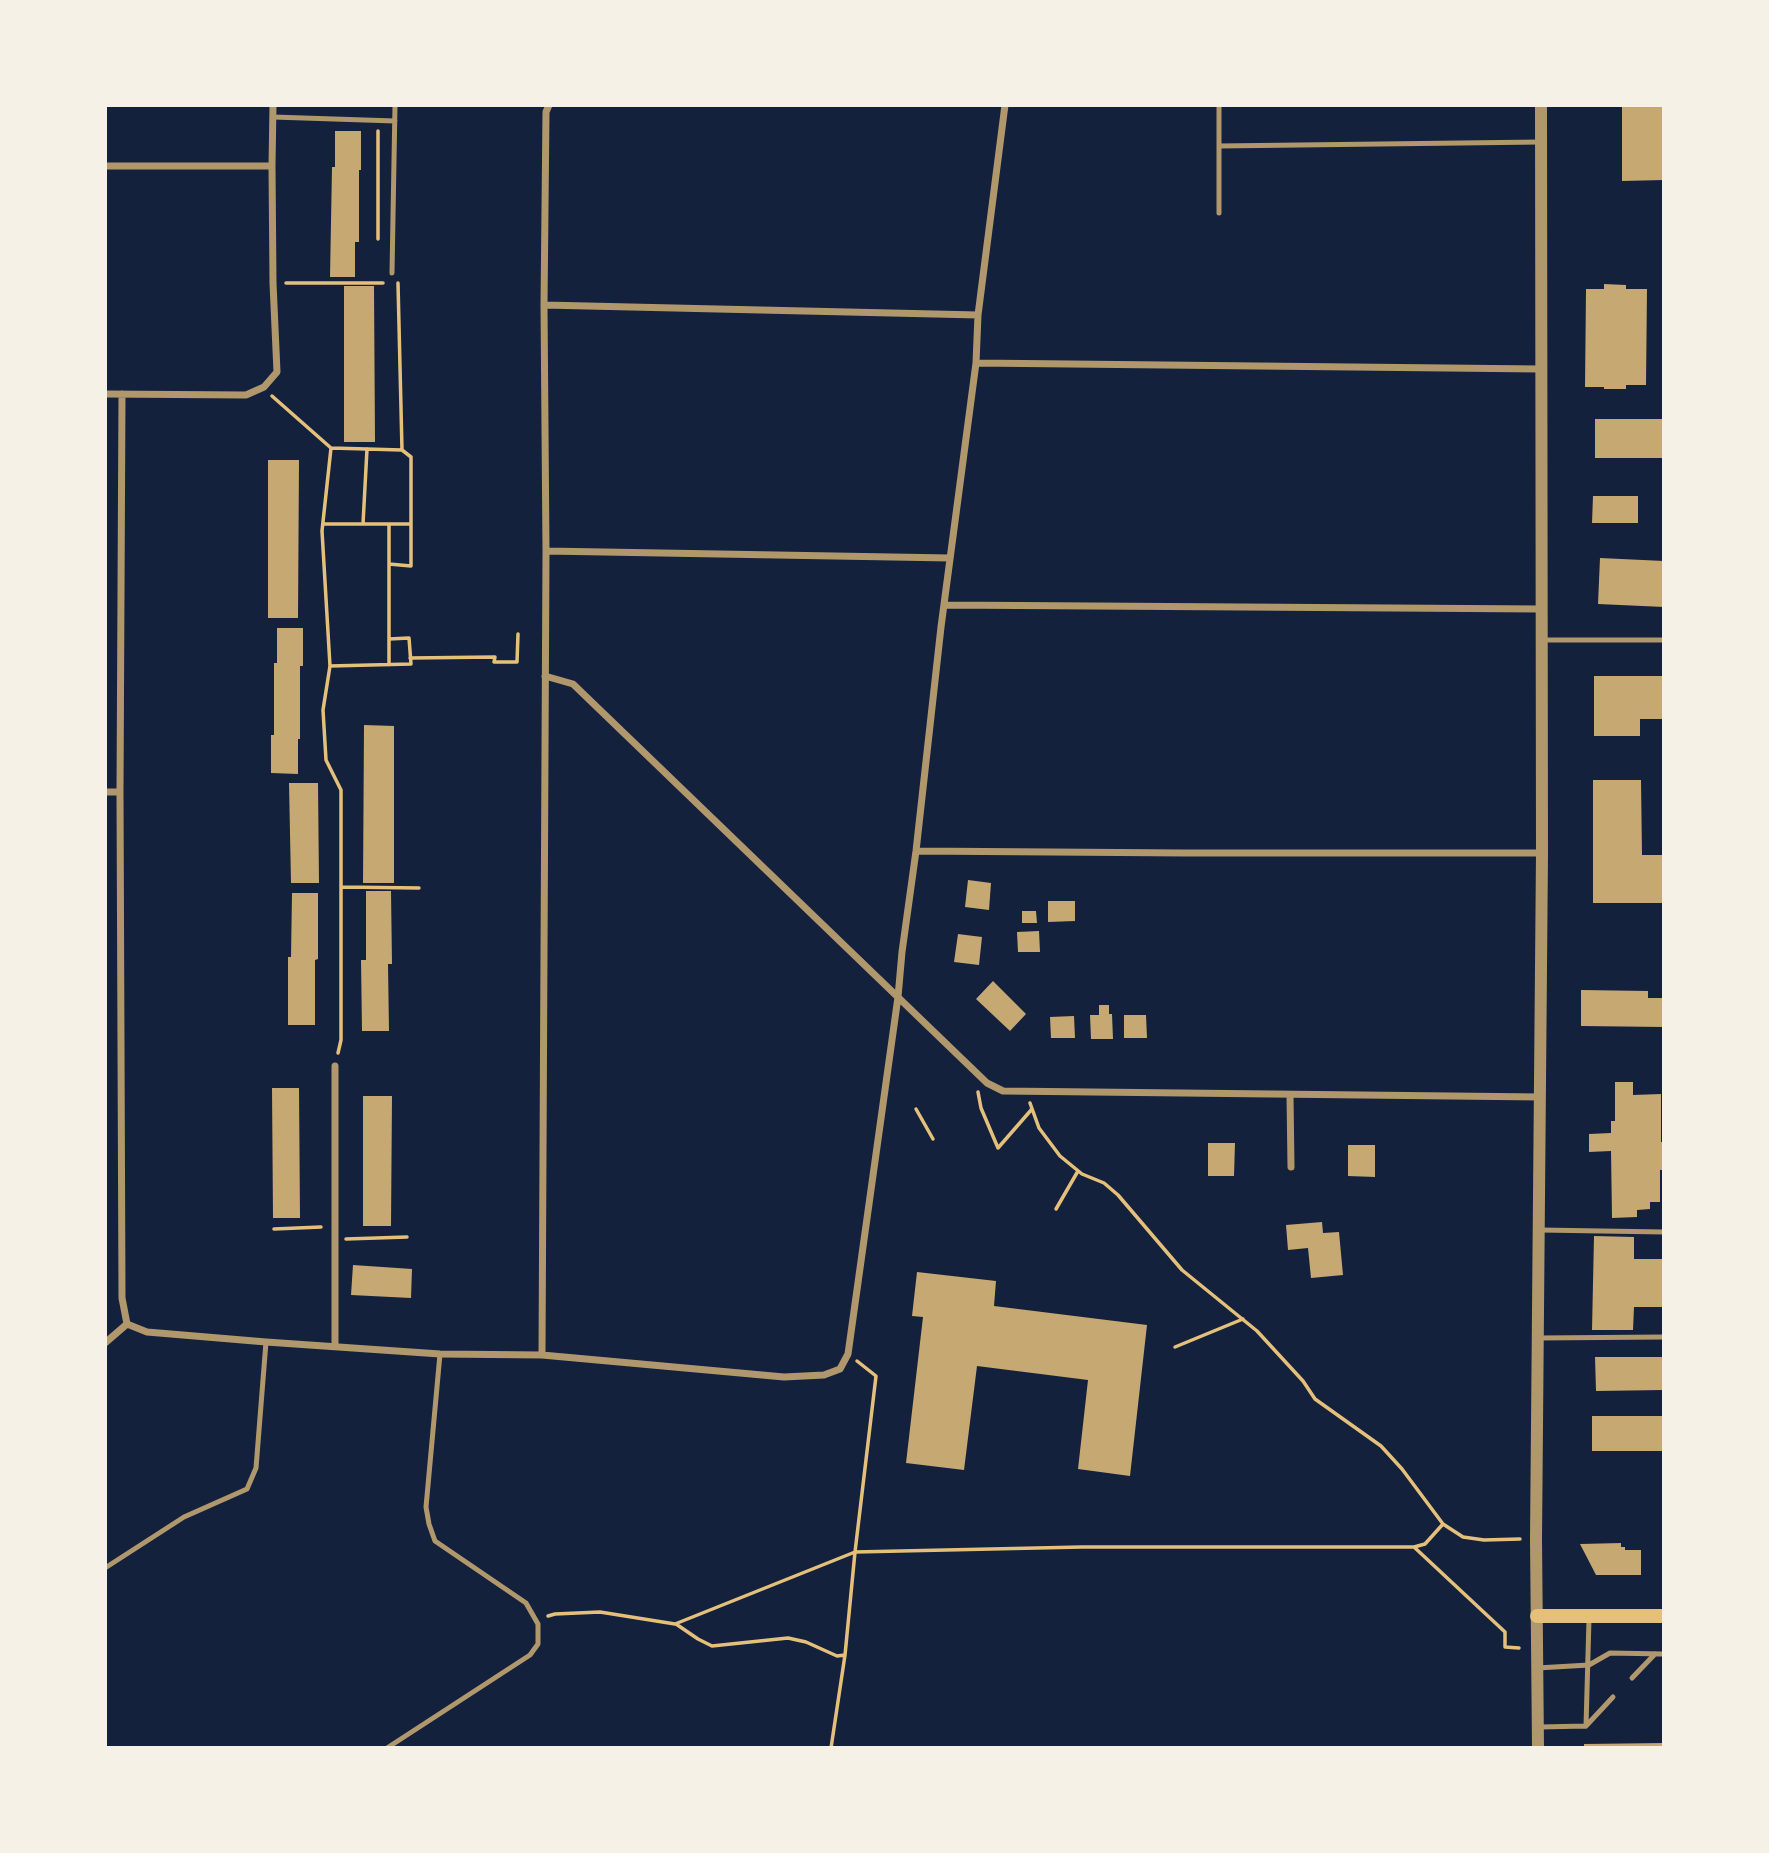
<!DOCTYPE html>
<html>
<head>
<meta charset="utf-8">
<style>
	body { margin:0 }
	#map { position:relative; width:1769px; height:1853px; overflow:hidden; background:#14213d; font-family:"PT Sans",sans-serif }
	canvas { display:block }
	.frame { position:absolute; inset:0; border:107px solid #f6f1e7; pointer-events:none }
</style>
</head>
<body>
<div id="map">
<canvas width="1769" height="1853"></canvas>
<div class="frame"></div>
</div>
<script>
const ctx = document.querySelector('canvas').getContext('2d');
ctx.lineJoin = 'round';
function fillPath(path, color) { ctx.fillStyle = color; ctx.fill(path, 'evenodd'); }
const shape = rows => new Path2D(rows.map(r => 'M' + r).join(''));
function stroke(path, color, width, dash) { ctx.strokeStyle = color; ctx.lineWidth = width; ctx.lineCap = dash ? 'butt' : 'round'; ctx.setLineDash(dash || []); ctx.stroke(path); }
fillPath(shape([
	[1622,105,1664,105,1664,180,1622,181],
	[335,131,361,131,361,170,359,170,359,242,355,242,355,277,330,277,332,167,335,167],
	[1604,284,1626,285,1626,289,1647,289,1646,385,1626,385,1626,389,1604,389,1604,387,1585,387,1586,289,1604,289],
	[344,286,374,286,375,442,344,442],
	[1595,419,1664,419,1664,458,1595,458],
	[268,460,299,460,298,618,268,618],
	[1593,496,1638,496,1638,523,1592,523],
	[1600,558,1664,561,1664,607,1598,604],
	[277,628,303,628,303,666,300,666,300,739,298,739,298,774,271,773,271,735,274,735,274,663,277,663],
	[1594,676,1664,676,1664,719,1640,719,1640,736,1594,736],
	[364,725,394,726,394,883,363,883],
	[1593,780,1641,780,1642,855,1664,855,1664,903,1593,903],
	[289,783,318,783,319,883,291,883],
	[968,880,991,883,989,910,965,907],
	[366,891,391,891,392,964,388,964,389,1031,362,1031,361,960,366,960],
	[292,893,318,893,318,959,315,960,315,1025,288,1025,288,957,291,957],
	[1048,901,1075,901,1075,921,1048,922],
	[1022,911,1036,911,1037,923,1022,923],
	[1039,931,1040,952,1018,952,1017,932],
	[958,934,982,937,979,965,954,962],
	[993,981,1026,1014,1010,1031,976,999],
	[1581,990,1648,991,1648,998,1664,998,1664,1027,1581,1026],
	[1099,1005,1109,1005,1109,1014,1112,1014,1113,1039,1091,1039,1090,1015,1099,1015],
	[1124,1015,1146,1015,1147,1038,1124,1038],
	[1074,1016,1075,1038,1051,1038,1050,1017],
	[1615,1082,1633,1082,1633,1095,1661,1094,1661,1142,1664,1142,1664,1170,1660,1170,1660,1202,1650,1202,1650,1209,1637,1210,1637,1217,1612,1218,1611,1151,1589,1152,1589,1134,1611,1133,1611,1121,1615,1121],
	[272,1088,299,1088,300,1218,273,1218],
	[363,1096,392,1096,391,1226,363,1226],
	[1208,1143,1235,1143,1234,1176,1208,1176],
	[1348,1145,1375,1145,1375,1177,1348,1176],
	[1322,1222,1323,1233,1339,1232,1343,1275,1311,1278,1308,1248,1288,1250,1286,1225],
	[1594,1236,1634,1237,1634,1259,1664,1259,1664,1307,1634,1307,1633,1330,1592,1330],
	[353,1265,412,1269,411,1298,351,1295],
	[917,1272,996,1281,994,1306,1147,1325,1130,1476,1078,1469,1088,1380,977,1366,964,1470,906,1463,923,1317,912,1316],
	[1595,1357,1664,1357,1664,1390,1596,1391],
	[1592,1416,1664,1416,1664,1451,1592,1451],
	[1621,1543,1621,1547,1625,1547,1625,1550,1641,1550,1641,1575,1596,1575,1580,1544],
	[1664,1743,1664,1748,1584,1748,1584,1744]
]), '#c6a872');
stroke(shape([
	[378,131,378,239],
	[286,283,383,283],
	[398,283,402,450],
	[272,396,331,448,402,450,411,457,411,566,389,564],
	[331,448,322,531,330,666,323,710,326,760,341,790,341,1040,338,1053],
	[323,524,411,524],
	[363,524,367,449],
	[389,524,389,665],
	[410,658,495,657,494,662,517,662,518,634],
	[330,666,411,664,409,638,389,639],
	[341,887,419,888],
	[978,1092,981,1108,998,1148,1032,1109],
	[1030,1103,1039,1128,1060,1156,1082,1174,1104,1183,1118,1195,1182,1270,1257,1331,1303,1381,1315,1399,1381,1446,1402,1469,1443,1524,1463,1537,1484,1540,1520,1539],
	[916,1109,933,1139],
	[1056,1209,1078,1171],
	[274,1229,321,1227],
	[346,1239,407,1237],
	[1175,1347,1243,1319],
	[857,1361,876,1376,855,1552,1082,1547,1414,1547,1425,1544,1443,1524],
	[1414,1547,1505,1632,1505,1647,1519,1648],
	[548,1616,555,1614,600,1612,675,1624,855,1552,845,1655,831,1748],
	[676,1624,698,1639,712,1646,788,1638,806,1642,837,1656,845,1655]
]), '#e5c07b', 3.5);
stroke(shape([
	[273,117,395,121],
	[1219,146,1541,142],
	[1219,213,1219,105],
	[392,273,395,105],
	[1541,640,1664,640],
	[1540,1230,1664,1232],
	[1538,1338,1664,1337],
	[105,1568,184,1517,247,1489,256,1468,266,1342],
	[1537,1668,1589,1665,1610,1653,1664,1654],
	[1632,1678,1655,1654],
	[1586,1726,1613,1697],
	[1540,1727,1586,1726,1589,1619],
	[387,1748,530,1655,538,1644,538,1624,526,1603,435,1541,429,1524,426,1507,440,1354]
]), '#b1986c', 5);
stroke(shape([
	[105,166,272,166],
	[544,305,978,315],
	[976,363,1540,369],
	[105,394,246,395,264,387,277,372,273,283,272,166,273,105],
	[122,394,120,792,122,1298,127,1324],
	[546,551,950,558],
	[944,605,1541,609],
	[545,676,573,684,987,1083,1003,1091,1541,1097],
	[105,792,120,792],
	[916,851,1186,853,1542,853],
	[335,1066,335,1346],
	[1290,1095,1291,1167],
	[127,1324,147,1332,266,1342,440,1354,542,1355,784,1377,824,1375,840,1369,848,1354,898,997,902,952,916,851,941,627,976,363,978,315,1005,105],
	[105,1343,127,1324],
	[542,1355,546,551,544,305,546,112,549,105]
]), '#b1986c', 7);
stroke(shape([
	[1538,1748,1536,1539,1542,853,1541,105]
]), '#b1986c', 12);
stroke(shape([
	[1537,1616,1664,1616]
]), '#e5c07b', 14);
</script>
</body>
</html>
